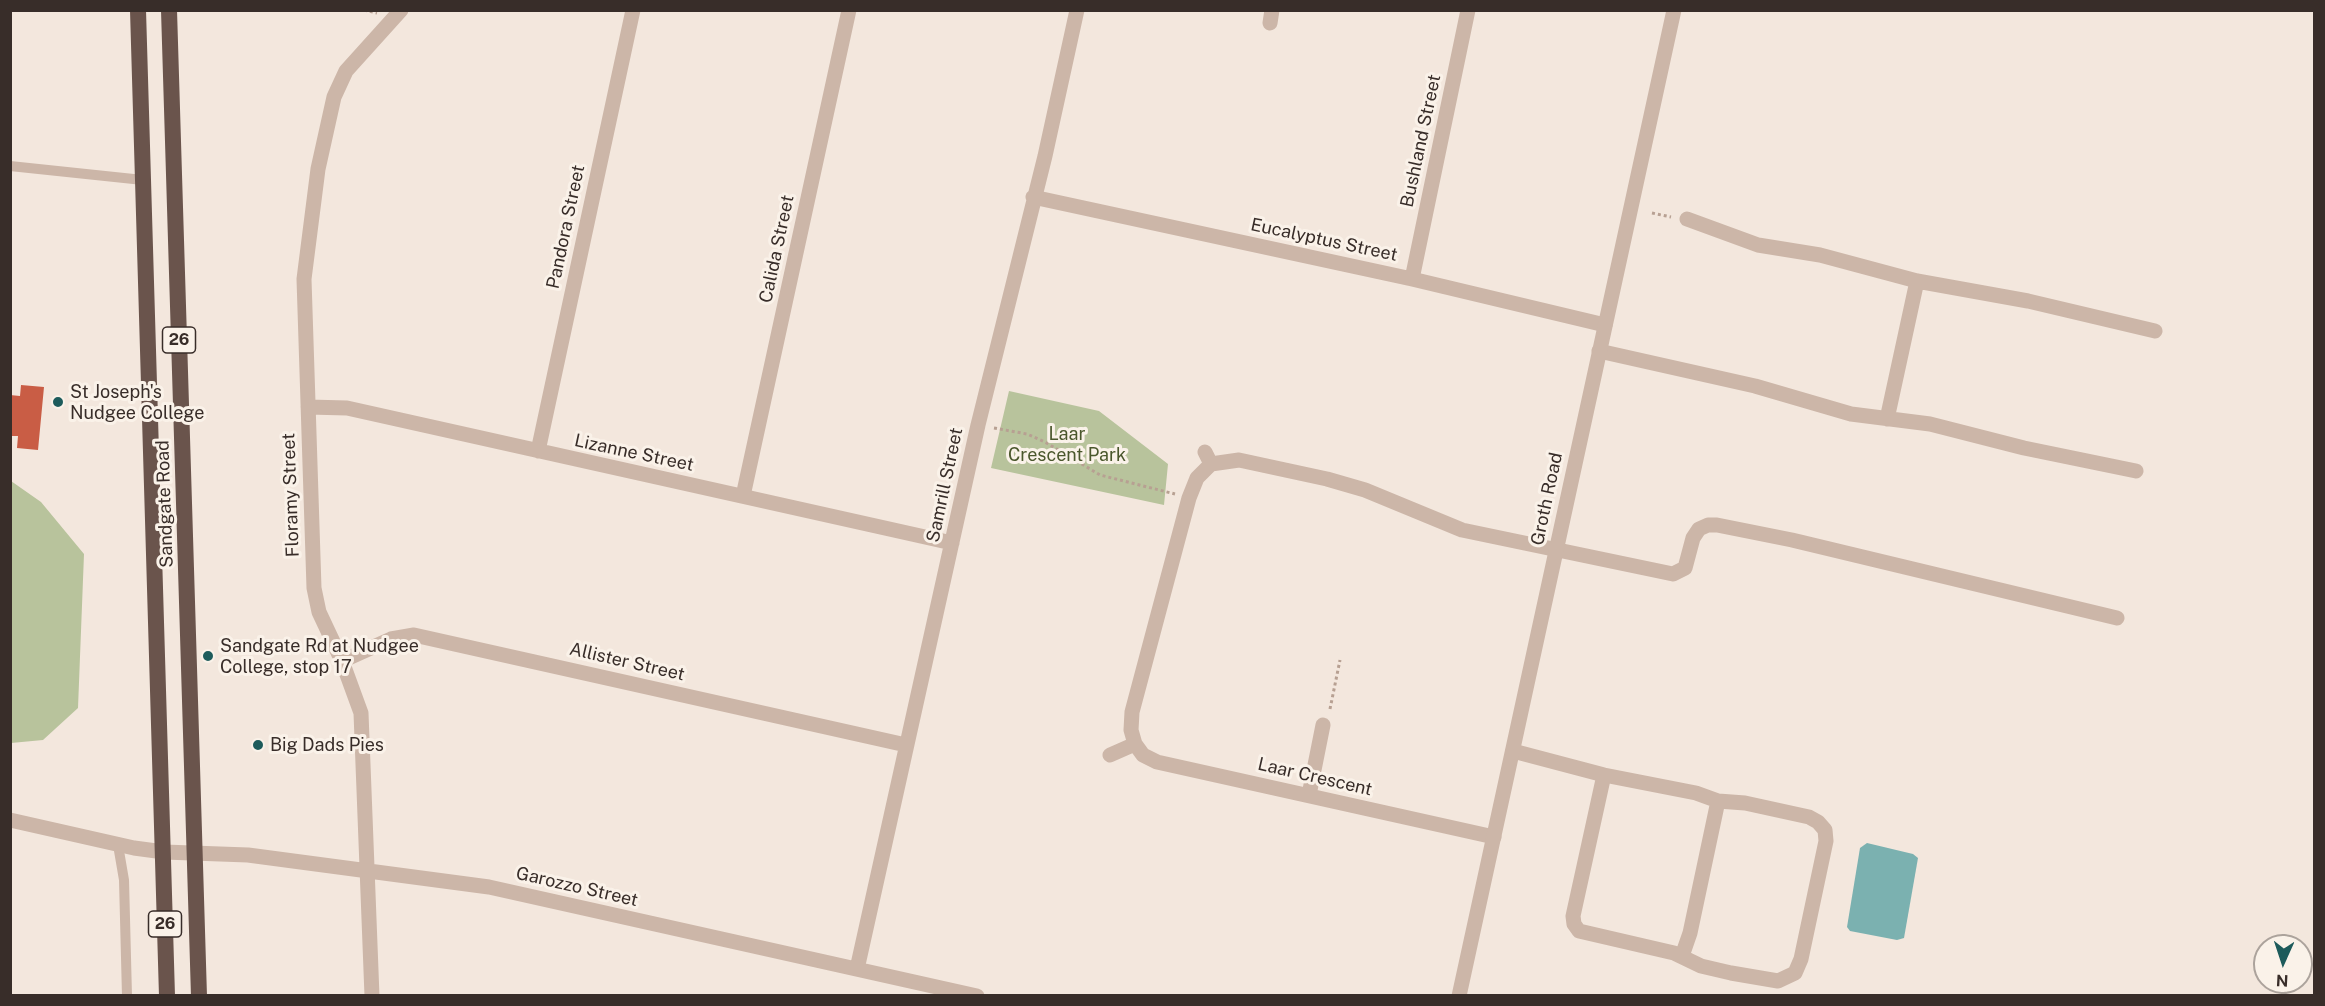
<!DOCTYPE html>
<html>
<head>
<meta charset="utf-8">
<style>
	body { margin:0 }
	#map { position:relative; width:2325px; height:1006px; overflow:hidden; background:#f3e7dd; font-family:"Public Sans",sans-serif }
	canvas { display:block }
	.frame { position:absolute; inset:0; border:12px solid #382d29; pointer-events:none }
	.north { position:absolute; left:2253px; top:934px; width:60px; height:60px; box-sizing:border-box; background:#faf2e9; border:2px solid #aca39c; border-radius:50%; rotate:183deg; font-size:16px; font-weight:700; line-height:24px; text-align:center; color:#382d29 }
	.north::after { content:''; display:block; margin:auto; width:21px; height:27px; background:#1d5b5b; clip-path:polygon(50% 0,100% 100%,50% 72%,0 100%) }
</style>
</head>
<body>
<div id="map">
<canvas width="2325" height="1006"></canvas>
<div class="frame"></div>
<div class="north">N</div>
</div>
<script>
const ctx = document.querySelector('canvas').getContext('2d');
ctx.lineJoin = 'round';
function fillPath(path, color) { ctx.fillStyle = color; ctx.fill(path, 'evenodd'); }
const shape = rows => new Path2D(rows.map(r => 'M' + r).join(''));
function stroke(path, color, width, dash) { ctx.strokeStyle = color; ctx.lineWidth = width; ctx.lineCap = dash ? 'butt' : 'round'; ctx.setLineDash(dash || []); ctx.stroke(path); }
function label(font, color, halo, rows, align = 'center') {
  ctx.font = font + ' "Public Sans",sans-serif'; ctx.lineWidth = 6; ctx.setLineDash([]); ctx.textBaseline = 'middle'; ctx.strokeStyle = halo; ctx.fillStyle = color; for (const [text, x, y, turn = 0] of rows) {
    ctx.save(); ctx.translate(x, y); ctx.rotate((+turn || 0) * Math.PI / 180); ctx.textAlign = isNaN(turn) ? turn : align; if (halo) ctx.strokeText(text, 0, 0); ctx.fillText(text, 0, 0); ctx.restore();
  }
}
fillPath(shape([
	[1009,391,1099,411,1168,464,1164,505,991,468],
	[11,481,41,502,84,554,78,708,43,740,11,743]
]), '#b8c39c');
fillPath(shape([
	[1867,843,1913,854,1918,858,1904,938,1897,940,1850,931,1847,927,1860,848]
]), '#7bb1b0');
fillPath(shape([
	[21,385,44,387,38,450,17,448,18,436,10,436,10,395,20,396]
]), '#c95d45');
stroke(shape([
	[364,10,377,13],
	[1652,213,1671,217],
	[994,428,1027,434,1045,442,1100,475,1175,494],
	[1330,709,1340,660]
]), '#b7a092', 3, [3, 3]);
stroke(shape([
	[10,166,143,180],
	[118,845,124,880,127,996]
]), '#ccb6a8', 10);
stroke(shape([
	[1270,23,1272,10],
	[1033,197,1412,279,1605,325],
	[1687,219,1758,245,1820,255,1917,281,2028,301,2155,331],
	[1412,279,1468,10],
	[1599,351,1755,386,1851,414,1930,424,2024,448,2136,471],
	[308,407,347,408,952,543],
	[1887,419,1917,281],
	[538,451,633,10],
	[1205,452,1211,464,1239,460,1327,479,1365,490,1462,530,1673,574,1685,568,1693,538,1699,529,1708,525,1717,525,1792,540,2117,618],
	[743,496,849,10],
	[342,661,391,639,414,635,906,745],
	[1135,744,1143,755,1157,762,1494,837],
	[1513,751,1604,775,1696,793,1718,801,1745,803,1809,817,1818,822,1825,830,1826,841,1801,959,1795,973,1778,981,1731,973,1701,966,1674,953,1579,931,1574,924,1573,916,1604,775],
	[1110,755,1135,744,1131,730,1132,712,1189,498,1197,478,1211,464],
	[1309,795,1323,725],
	[10,820,134,848,164,852,248,855,489,887,977,996],
	[1682,956,1690,933,1718,801],
	[857,969,978,425,1045,156,1077,10],
	[372,996,361,713,342,661,319,612,314,588,304,279,318,169,334,97,346,71,401,10]
]), '#ccb6a8', 15);
stroke(shape([
	[1459,996,1674,10]
]), '#ccb6a8', 15);
stroke(shape([
	[138,10,167,996],
	[169,10,199,996]
]), '#6a544c', 16);
for (const [x, y, r, color] of [
	[58,402,6,"#1d5b5b"],
	[208,656,6,"#1d5b5b"],
	[258,745,6,"#1d5b5b"]
]) { const dot = new Path2D(); dot.arc(x, y, r, 0, 2 * Math.PI); ctx.fillStyle = color; ctx.fill(dot); stroke(dot, '#faf2e9', 2); }
for (const [x, y, w] of [
	[179,340,33],
	[165,924,33]
]) { const box = new Path2D(); box.roundRect(x - w / 2, y - 13, w, 26, 4.5); ctx.fillStyle = '#faf2e9'; ctx.fill(box); stroke(box, '#382d29', 1.5); }
label('bold 16px', '#382d29', null, [
	["26",179,340],
	["26",165,924]
]);
label('18px', '#382d29', '#faf2e9', [
	["Bushland Street",1421,141,-78],
	["Pandora Street",566,227,-78],
	["Eucalyptus Street",1324,240,12],
	["Calida Street",777,249,-78],
	["Lizanne Street",634,453,12],
	["Samrill Street",945,485,-78],
	["Floramy Street",291,495,-92],
	["Groth Road",1547,499,-78],
	["Sandgate Road",165,504,-92],
	["Allister Street",627,662,13],
	["Laar Crescent",1315,777,13],
	["Garozzo Street",577,887,13]
]);
label('18px', '#382d29', '#faf2e9', [
	["St Joseph's",70,392],
	["Nudgee College",70,413],
	["Sandgate Rd at Nudgee",220,646],
	["College, stop 17",220,667],
	["Big Dads Pies",270,745]
], 'left');
label('18px', '#4a572c', '#faf2e9', [
	["Laar",1067,434],
	["Crescent Park",1067,455]
]);
</script>
</body>
</html>
